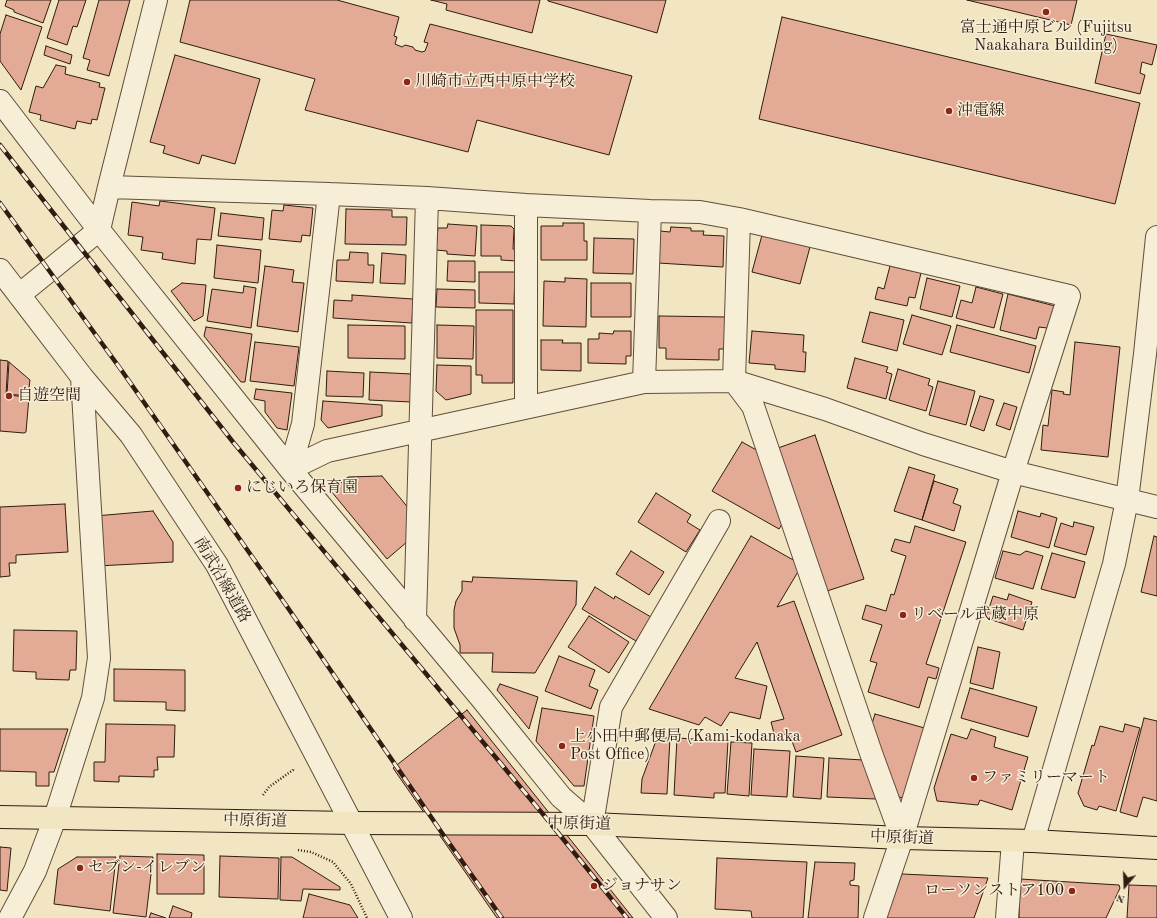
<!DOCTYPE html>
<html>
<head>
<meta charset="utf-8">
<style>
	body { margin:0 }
	#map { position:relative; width:1157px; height:918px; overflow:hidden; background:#f2e5c1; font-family:"Old Standard TT",serif }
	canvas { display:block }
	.north { position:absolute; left:1105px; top:866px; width:40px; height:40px; -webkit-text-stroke:3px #f7eed7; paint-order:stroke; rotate:199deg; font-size:11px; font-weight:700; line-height:16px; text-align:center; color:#301c11 }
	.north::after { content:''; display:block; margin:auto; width:14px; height:18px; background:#301c11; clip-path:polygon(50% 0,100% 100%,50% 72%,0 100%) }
</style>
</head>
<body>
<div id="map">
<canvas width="1157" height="918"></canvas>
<div class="north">N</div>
</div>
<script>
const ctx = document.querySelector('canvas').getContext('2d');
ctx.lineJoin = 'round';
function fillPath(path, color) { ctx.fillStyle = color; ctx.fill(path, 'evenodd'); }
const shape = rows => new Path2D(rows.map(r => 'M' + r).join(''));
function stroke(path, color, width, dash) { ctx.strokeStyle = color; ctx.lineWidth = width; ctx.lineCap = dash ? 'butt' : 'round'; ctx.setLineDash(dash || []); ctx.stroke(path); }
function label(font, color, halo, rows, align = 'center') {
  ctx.font = font + ' "Old Standard TT","Noto Serif JP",serif'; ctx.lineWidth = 3; ctx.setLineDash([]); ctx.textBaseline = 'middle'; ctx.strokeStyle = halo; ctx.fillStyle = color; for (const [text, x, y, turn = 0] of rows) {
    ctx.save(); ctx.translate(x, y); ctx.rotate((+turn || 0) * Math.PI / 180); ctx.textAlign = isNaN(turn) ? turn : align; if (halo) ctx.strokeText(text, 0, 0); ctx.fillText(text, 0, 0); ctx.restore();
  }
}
const building = shape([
	[7,0,51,0,43,23,14,12,14,10,5,6,7,0],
	[59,0,86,0,77,27,73,26,67,45,47,38,59,0],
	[99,0,130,0,109,76,87,70,90,60,83,58,99,0],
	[190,0,337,0,399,17,394,36,397,37,395,44,402,47,405,45,413,47,415,50,422,52,425,51,428,43,424,42,430,24,632,76,609,155,477,120,468,152,305,110,315,79,180,42,190,0],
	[431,0,540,0,532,33,446,10,447,4,431,0],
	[548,0,666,0,657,33,548,1,548,0],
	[967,0,1077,0,1071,25,967,0],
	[6,15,42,27,21,90,0,61,0,34,6,15],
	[782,17,1140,103,1115,204,759,119,782,17],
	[1106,34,1157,45,1152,65,1142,62,1140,73,1145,75,1140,94,1095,83,1106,34],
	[46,46,72,55,70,64,44,55,46,46],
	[175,55,260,79,235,164,202,155,199,164,163,153,165,146,150,142,175,55],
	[56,65,66,67,65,74,100,83,99,87,105,88,97,120,92,119,91,124,77,121,75,129,40,120,41,115,29,112,36,86,43,88,56,65],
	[160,201,215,208,211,240,197,239,195,264,162,259,163,253,141,250,143,237,128,235,132,202,159,206,160,201],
	[284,205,313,208,310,236,302,235,301,242,269,239,272,210,283,211,284,205],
	[346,209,392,210,392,217,407,217,406,245,345,244,346,209],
	[221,213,264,218,262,240,218,236,221,213],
	[563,223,584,223,584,241,587,241,587,260,541,260,541,226,563,226,563,223],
	[448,224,477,226,475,256,447,254,447,251,436,250,438,228,447,228,448,224],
	[481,225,511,226,514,229,513,249,517,250,517,261,501,260,501,256,481,256,481,225],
	[671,227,691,228,691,231,704,231,703,235,724,236,723,267,658,263,660,231,670,232,671,227],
	[762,235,810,247,800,284,752,272,762,235],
	[594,238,634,239,633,274,593,273,594,238],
	[217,245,261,250,258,283,214,278,217,245],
	[350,252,368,253,368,265,374,265,373,283,336,281,337,260,349,260,350,252],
	[382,253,406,255,405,284,380,283,382,253],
	[448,261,475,261,475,282,447,281,448,261],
	[265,266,294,270,292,282,304,283,298,332,257,326,265,266],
	[890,266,921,273,915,298,909,297,907,306,875,299,878,287,884,289,890,266],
	[479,272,515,272,514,304,479,303,479,272],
	[565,278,587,279,586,327,543,326,544,281,565,282,565,278],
	[927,278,960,286,952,317,920,309,927,278],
	[182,283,206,285,203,316,194,321,171,291,182,283],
	[591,283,631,283,631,317,591,317,591,283],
	[244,286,256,288,251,328,207,321,212,289,243,293,244,286],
	[976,287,1003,294,994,328,956,318,961,300,972,303,976,287],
	[437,289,475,290,475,308,436,307,437,289],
	[1008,294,1055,306,1047,328,1039,327,1036,339,1000,330,1008,294],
	[352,295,413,299,412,323,333,318,334,300,352,301,352,295],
	[476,310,513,310,513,383,482,383,482,375,476,375,476,310],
	[870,312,904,320,897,351,862,342,870,312],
	[912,315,951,326,942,355,903,344,912,315],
	[659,316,727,317,726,349,719,349,719,360,666,359,666,348,659,348,659,316],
	[348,325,405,326,405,359,348,358,348,325],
	[437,325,474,326,473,359,437,358,437,325],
	[957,325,1036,346,1029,373,950,352,957,325],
	[206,327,252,334,245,382,241,382,204,336,206,327],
	[614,331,631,331,631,356,626,356,626,364,588,363,588,339,599,339,599,333,613,334,614,331],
	[752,331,804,335,803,352,806,352,805,372,775,369,775,365,749,363,752,331],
	[541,340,563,340,562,343,581,343,581,371,541,370,541,340],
	[255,342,299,347,294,386,250,381,255,342],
	[1075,342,1120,347,1108,457,1041,450,1043,425,1048,426,1052,390,1064,392,1063,394,1070,395,1075,342],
	[855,358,888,367,886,372,892,374,886,399,847,388,855,358],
	[0,360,8,361,6,395,29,397,26,432,24,433,0,431,0,360],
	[9,362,30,380,28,396,7,394,9,362],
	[437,365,471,366,471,394,446,400,436,391,437,365],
	[898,369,930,379,928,385,933,387,926,411,889,400,898,369],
	[327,371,364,373,363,397,326,396,327,371],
	[370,372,412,374,411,402,369,400,370,372],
	[938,381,975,391,966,425,929,415,938,381],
	[256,389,292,393,287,430,277,428,265,412,265,401,254,399,256,389],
	[980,396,994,400,984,431,970,426,980,396],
	[323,401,382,405,382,416,328,428,321,420,323,401],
	[1004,403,1017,407,1010,430,996,425,1004,403],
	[815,435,864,579,827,591,778,448,815,435],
	[742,442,760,452,784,521,779,529,712,491,742,442],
	[909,467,935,475,922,520,894,511,909,467],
	[382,476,410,510,408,541,387,559,331,491,348,477,382,476],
	[934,481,958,489,953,503,961,506,954,531,922,520,934,481],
	[656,493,691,515,687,522,700,530,686,552,638,522,656,493],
	[65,504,68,552,16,555,16,563,9,563,10,576,0,577,0,507,65,504],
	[153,511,173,542,173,562,97,566,95,516,153,511],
	[1018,511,1040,517,1041,513,1057,518,1049,548,1011,537,1018,511],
	[1074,522,1094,527,1086,555,1054,546,1061,523,1073,527,1074,522],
	[915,526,966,542,926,664,939,668,936,679,928,677,919,708,868,692,877,663,870,661,882,625,862,619,866,605,886,611,891,594,894,595,906,556,891,551,895,539,910,543,915,526],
	[751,536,802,565,777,607,794,601,842,735,796,752,789,733,775,737,771,722,784,719,757,642,735,678,767,686,760,719,730,712,721,726,705,717,699,725,649,709,751,536],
	[1154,536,1157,537,1157,596,1141,592,1154,536],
	[631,551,664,572,649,595,616,574,631,551],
	[1003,551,1020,555,1026,551,1043,556,1033,589,995,578,1003,551],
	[1052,553,1085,562,1075,598,1041,589,1052,553],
	[473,577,577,581,576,605,535,673,492,672,493,653,460,653,460,645,454,628,454,610,456,601,462,591,462,581,472,582,473,577],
	[595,587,614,599,615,596,651,617,636,641,582,609,595,587],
	[1009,594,1032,602,1023,630,986,618,993,596,1007,600,1009,594],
	[589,616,629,642,609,673,568,647,589,616],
	[14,630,77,631,76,670,70,670,69,680,36,679,36,672,13,671,14,630],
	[978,647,1000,652,993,689,970,683,978,647],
	[559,656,595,670,589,686,598,690,591,709,545,691,559,656],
	[114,669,185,670,185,711,166,710,166,702,114,701,114,669],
	[500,684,538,697,529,729,497,690,500,684],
	[970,688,1037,707,1028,737,961,718,970,688],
	[542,708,594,716,584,786,574,786,536,741,542,708],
	[467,710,633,918,497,918,393,768,467,710],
	[875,714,928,729,908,799,894,796,870,730,875,714],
	[1144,718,1157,721,1157,801,1143,797,1137,817,1120,812,1144,718],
	[106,724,175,725,174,757,157,757,158,770,154,770,154,777,119,776,119,782,94,781,94,762,105,762,106,724],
	[1125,724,1140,728,1116,811,1099,806,1097,810,1084,806,1078,793,1092,745,1094,746,1100,726,1123,732,1125,724],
	[0,729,68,729,54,772,49,772,49,786,36,786,36,772,0,771,0,729],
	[971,729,996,737,994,747,1028,757,1012,810,980,800,978,805,937,801,934,788,951,734,967,739,971,729],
	[657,738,670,738,667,794,641,793,642,779,657,738],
	[677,738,728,741,725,793,714,793,714,798,674,795,677,738],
	[731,742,752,743,749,796,727,794,731,742],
	[754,749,790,751,787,797,751,795,754,749],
	[796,756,824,758,821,799,793,797,796,756],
	[829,758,863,760,876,799,827,797,829,758],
	[0,847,11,848,7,891,0,890,0,847],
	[157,854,204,855,204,894,157,894,157,854],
	[120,856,153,857,146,917,113,913,120,856],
	[220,856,279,858,278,899,219,897,220,856],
	[77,857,116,857,110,911,54,904,58,869,77,857],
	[281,857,292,857,340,887,340,890,303,889,301,901,280,900,281,857],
	[717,858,807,862,803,918,752,918,751,911,715,909,717,858],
	[815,862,855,863,854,880,850,881,850,885,859,886,858,918,808,918,815,862],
	[902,874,988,878,974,918,886,918,902,874],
	[1020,879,1119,885,1120,888,1106,918,1019,918,1020,879],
	[1129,885,1157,886,1157,918,1127,918,1129,885],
	[309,894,350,905,358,918,303,918,309,894],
	[173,906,192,913,191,918,169,918,173,906],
	[151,913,166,918,149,918,151,913]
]);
fillPath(building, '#e3aa95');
stroke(building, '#301c11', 1);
const minor = shape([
	[0,101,99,230,290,469,482,699,561,797,592,824,666,918],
	[109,187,329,194,427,198,526,205,650,211,700,212,739,219,1069,296,1013,472,902,838,875,918],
	[526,205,526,407],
	[739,219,734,381,753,406,871,753,902,838],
	[0,270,82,377,131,435,217,565,401,918],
	[19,295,99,230,109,187,156,0],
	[644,382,650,211],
	[290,469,327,451,644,382,734,381,825,409,923,444,1013,472,1157,507],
	[290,469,303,424,329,194],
	[415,620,427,198],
	[592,824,611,707,719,521],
	[1033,841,1114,564,1127,500,1145,354,1157,237],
	[10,918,35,871,55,818,93,698,99,658,82,377],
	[1007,918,1013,841]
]);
const major = shape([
	[0,817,352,823,592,824,902,838,1033,841,1157,848]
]);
stroke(minor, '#604e3d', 24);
stroke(major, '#301c11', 24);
stroke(shape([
	[263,795,269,787,293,770,293,769],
	[298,850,311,852,333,862,351,884,367,918]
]), '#301c11', 2.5, [1, 2]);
stroke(minor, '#f7eed7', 22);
stroke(major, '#f2e5c1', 22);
const rail = shape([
	[0,145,233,442,542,813,627,918],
	[0,203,122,371,288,608,442,833,502,918]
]);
stroke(rail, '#301c11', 4.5);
stroke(rail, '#f7eed7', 3, [9]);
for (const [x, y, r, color] of [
	[1046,12,4,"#8f2418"],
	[407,82,4,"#8f2418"],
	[949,111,4,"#8f2418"],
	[9,396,4,"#8f2418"],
	[238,488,4,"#8f2418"],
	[903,615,4,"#8f2418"],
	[562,746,4,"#8f2418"],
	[974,778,4,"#8f2418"],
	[80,868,4,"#8f2418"],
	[594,886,4,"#8f2418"],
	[1072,891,4,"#8f2418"]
]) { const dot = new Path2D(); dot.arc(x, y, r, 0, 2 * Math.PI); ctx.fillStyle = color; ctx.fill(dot); stroke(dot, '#f7eed7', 1.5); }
label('16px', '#301c11', '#f7eed7', [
	["富士通中原ビル (Fujitsu",1046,28,"center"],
	["Naakahara Building)",1046,46,"center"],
	["川崎市立西中原中学校",415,82],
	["沖電線",957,111],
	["自遊空間",17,396],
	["にじいろ保育園",246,488],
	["リベール武蔵中原",911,615],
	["上小田中郵便局 (Kami-kodanaka",570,737],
	["Post Office)",570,755],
	["ファミリーマート",982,778],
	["セブン-イレブン",88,868],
	["ジョナサン",602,886],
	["ローソンストア100",1064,891,"right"]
], 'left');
label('16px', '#301c11', '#f7eed7', [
	["南武沿線道路",222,580,60],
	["中原街道",255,821,1],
	["中原街道",579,824,1],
	["中原街道",902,838,2]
]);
</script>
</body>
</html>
